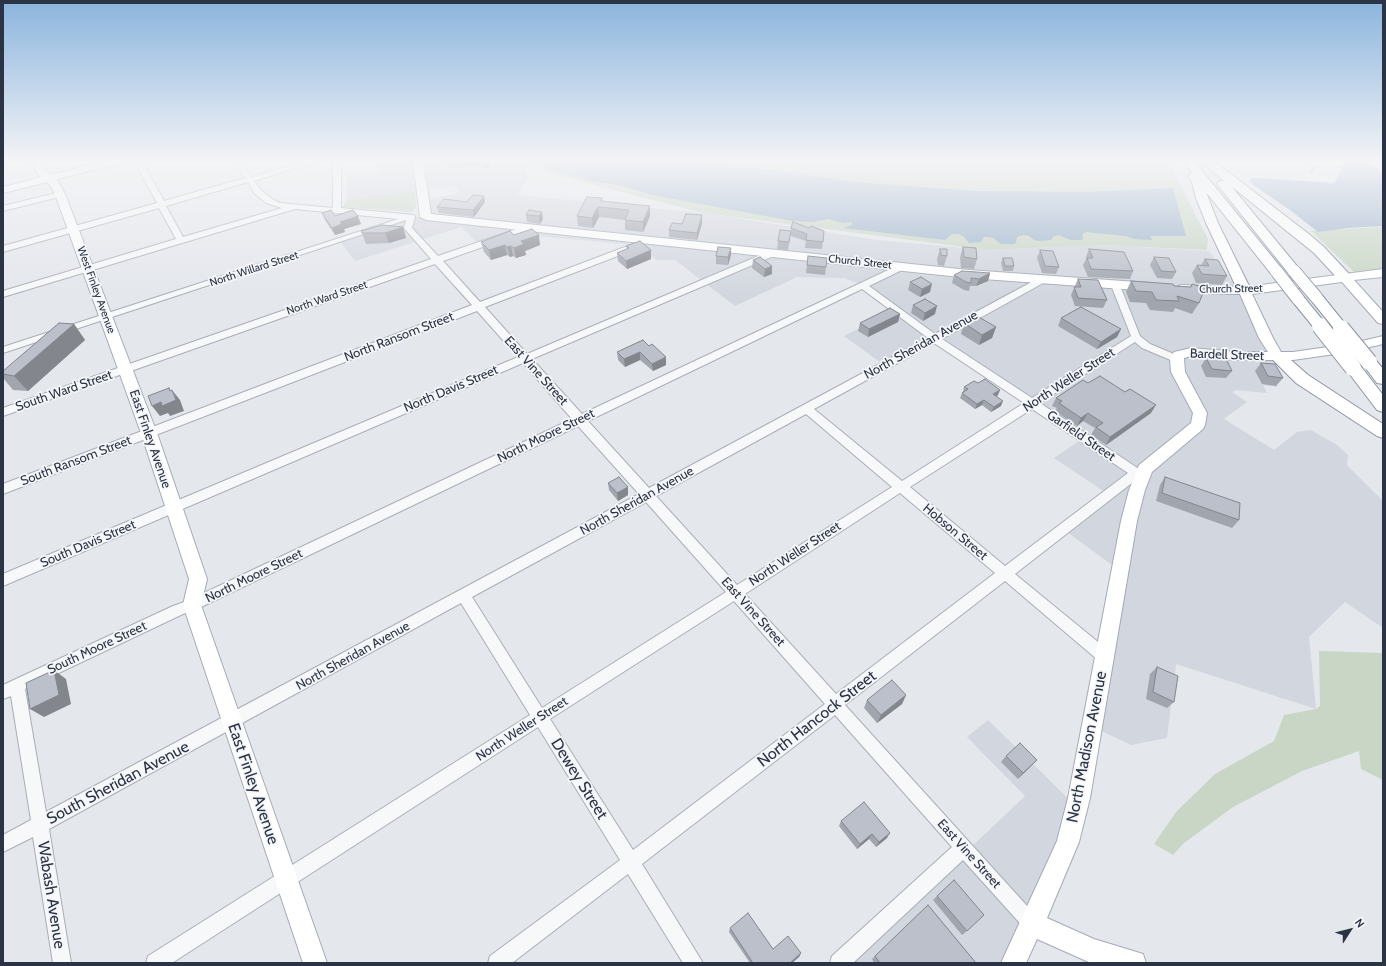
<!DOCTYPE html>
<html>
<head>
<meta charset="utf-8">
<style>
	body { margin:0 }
	#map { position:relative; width:1386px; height:966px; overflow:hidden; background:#e4e7ec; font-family:Cabin,sans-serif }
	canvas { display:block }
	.frame { position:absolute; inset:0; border:4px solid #2b3445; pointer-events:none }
	.north { position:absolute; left:1330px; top:910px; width:40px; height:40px; -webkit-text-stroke:3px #f4f6f9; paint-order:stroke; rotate:54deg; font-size:11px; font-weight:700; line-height:16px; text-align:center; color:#2b3445 }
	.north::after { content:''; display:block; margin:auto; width:14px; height:18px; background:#2b3445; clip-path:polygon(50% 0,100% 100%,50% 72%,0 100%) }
</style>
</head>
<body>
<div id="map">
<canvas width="1386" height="966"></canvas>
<div class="frame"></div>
<div class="north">N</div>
</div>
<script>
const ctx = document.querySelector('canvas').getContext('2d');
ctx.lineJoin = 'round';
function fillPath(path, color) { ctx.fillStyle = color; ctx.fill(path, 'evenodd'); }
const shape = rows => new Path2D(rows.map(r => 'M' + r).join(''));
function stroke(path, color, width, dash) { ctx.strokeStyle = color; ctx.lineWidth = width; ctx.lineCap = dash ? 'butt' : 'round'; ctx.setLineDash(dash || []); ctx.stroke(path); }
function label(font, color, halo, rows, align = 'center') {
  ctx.font = font + ' Cabin,sans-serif'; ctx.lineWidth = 3.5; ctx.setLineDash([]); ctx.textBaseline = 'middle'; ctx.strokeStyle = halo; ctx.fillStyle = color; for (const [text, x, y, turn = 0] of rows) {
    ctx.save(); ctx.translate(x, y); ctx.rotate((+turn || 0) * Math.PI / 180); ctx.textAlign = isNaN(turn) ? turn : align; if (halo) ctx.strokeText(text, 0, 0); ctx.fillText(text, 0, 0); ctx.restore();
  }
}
fillPath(shape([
	[378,161,512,161,526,169,528,178,518,195,703,213,877,240,988,250,1104,245,1209,251,1237,287,1275,362,1266,363,1278,387,1263,385,1267,393,1236,390,1232,392,1247,402,1224,419,1274,450,1297,432,1311,430,1337,445,1348,455,1347,465,1383,501,1383,628,1345,602,1309,637,1316,709,1176,664,1167,738,1131,745,1091,726,1120,571,1063,529,1108,494,1054,458,1083,438,934,338,884,365,844,336,896,310,862,285,844,278,797,277,735,306,675,260,657,260,642,249,647,246,524,235,478,243,461,227,355,261,340,241,411,217,426,217,423,200,458,194,456,186,347,200,347,177,379,173],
	[988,720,1077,807,1013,963,839,963,967,851,1025,796,967,737]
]), '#d2d6de');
fillPath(shape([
	[512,161,1168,161,1208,239,1207,250,1104,245,988,250,703,213,529,168,526,169],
	[415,191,416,208,411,212,343,207,347,200],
	[1383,227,1383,270,1355,273,1311,231],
	[1319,651,1383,653,1383,780,1361,769,1359,751,1302,771,1233,807,1184,843,1173,855,1154,844,1176,812,1215,774,1274,741,1284,715,1316,709,1320,706]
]), '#c9d6c5');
fillPath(shape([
	[523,161,713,161,855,182,977,191,1089,192,1173,188,1186,236,1150,236,1152,240,1134,239,1126,236,1086,232,1082,234,1083,237,1082,240,1071,240,1058,235,1053,237,1051,240,1039,241,1034,240,1029,236,1024,235,1017,237,1016,243,1013,244,1001,244,993,238,988,237,984,237,981,242,969,243,963,236,958,234,952,234,945,240,843,228,852,225,852,222,843,223,828,219,813,222,793,221,657,196,618,185,595,182,574,175,561,175,557,171,546,170,543,165,533,165],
	[1344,161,1362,161,1383,171,1383,226,1349,228,1318,232,1290,210,1253,185,1250,180,1252,178,1262,178,1333,183,1336,181]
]), '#9fb4cc');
stroke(shape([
	[1310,161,1313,169,1310,173]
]), '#9fb4cc', 2);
const minor = shape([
	[134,161,142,161,164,201,245,178,233,161,241,161,251,177,305,161,319,161,254,181,261,190,272,199,280,203,333,208,333,161,341,161,341,208,414,215,415,217,412,228,438,256,525,226,531,226,532,228,531,230,443,261,480,302,630,245,636,245,637,247,636,249,485,307,527,354,770,251,776,251,777,253,776,255,532,359,582,414,901,264,904,265,906,267,904,269,869,286,935,334,1039,278,1045,278,1047,280,1045,282,942,339,1032,398,1131,336,1111,285,1113,283,1119,283,1140,336,1150,344,1181,357,1182,359,1181,361,1173,361,1142,348,1135,342,1040,403,1145,473,1147,476,1145,479,1141,480,1137,479,1015,574,1109,651,1111,656,1109,661,1104,663,1099,661,1005,581,845,705,1038,918,1041,924,1038,930,1032,933,1026,930,963,860,853,963,830,963,832,956,952,847,835,715,642,864,703,963,683,963,628,874,512,963,488,963,490,956,620,860,538,727,172,963,146,963,148,956,530,715,461,603,49,829,71,963,53,963,33,837,3,852,3,835,31,820,11,696,3,699,3,685,173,606,187,601,572,419,523,363,3,586,3,574,518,357,477,311,3,494,3,484,472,305,435,264,3,416,3,408,431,259,404,228,406,220,3,353,3,347,398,219,295,209,3,297,3,291,176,239,159,208,3,252,3,246,157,203,134,161],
	[248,182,255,194,266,203,282,208,183,237,166,206,248,182],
	[862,289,928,338,649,488,588,421,862,289],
	[934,343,1024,403,902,481,814,409,934,343],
	[1032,409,1128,473,1005,566,910,487,1032,409],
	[806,414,892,487,737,585,656,496,806,414],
	[578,426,639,494,46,812,25,689,183,614,197,609,578,426],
	[900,493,995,573,836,694,745,594,900,493],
	[646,502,726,592,542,708,472,597,646,502],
	[734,601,825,704,633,850,550,719,734,601],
	[60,192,63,192,63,196,3,211,3,206,60,192]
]);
const major = shape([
	[31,161,41,161,45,170,51,175,104,161,122,161,121,163,57,179,65,194,157,433,207,579,201,605,327,963,303,963,183,605,189,579,141,433,55,194,50,185,47,182,3,193,3,187,41,177,36,172,31,161],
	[413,161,423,161,431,214,969,270,1151,283,1155,284,1157,287,1155,290,1151,291,969,278,426,220,420,217,413,161],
	[1383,269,1383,277,1354,280,1383,312,1383,324,1378,323,1342,282,1252,294,1273,338,1281,352,1293,352,1349,344,1383,336,1383,344,1349,352,1293,360,1236,360,1191,356,1184,358,1185,372,1207,413,1205,425,1203,429,1152,472,1145,490,1137,521,1090,798,1079,842,1047,918,1094,939,1143,954,1146,963,1091,963,1037,939,1026,963,1001,963,1057,841,1068,798,1121,521,1129,490,1139,465,1191,423,1193,413,1171,372,1170,359,1174,352,1191,348,1236,352,1268,352,1259,338,1240,294,1182,293,1178,292,1176,289,1178,286,1182,285,1221,287,1253,286,1383,269]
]);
const highway = shape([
	[1183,161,1194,161,1282,269,1284,272,1282,275,1272,275,1206,192,1218,223,1251,290,1249,293,1244,294,1239,293,1206,223,1196,198,1192,182,1188,176,1192,173,1183,161],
	[1201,161,1214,161,1310,235,1324,247,1350,275,1352,278,1350,281,1345,282,1340,281,1314,253,1231,186,1301,271,1299,274,1289,274,1217,184,1219,181,1224,181,1201,161],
	[1316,293,1321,294,1346,325,1348,328,1346,331,1341,333,1336,331,1311,300,1309,297,1311,294,1316,293],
	[1298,295,1303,296,1325,323,1327,326,1325,329,1320,331,1315,329,1293,302,1291,299,1293,296,1298,295],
	[1278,352,1283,353,1308,375,1383,424,1383,438,1377,436,1296,383,1270,357,1273,353,1278,352],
	[1369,357,1374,358,1383,369,1383,384,1377,383,1361,362,1364,358,1369,357],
	[1353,363,1359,364,1383,395,1383,412,1377,410,1345,368,1347,364,1353,363]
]);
stroke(minor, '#a9aeb7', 2);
stroke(major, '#a3abb8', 2);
stroke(highway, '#8b94a3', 2);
fillPath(minor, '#f7f8fa');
fillPath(major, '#fff');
fillPath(highway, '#fff');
const highwayBridgeFar1 = shape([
	[1294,271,1316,297],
	[1277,272,1298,299]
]);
const highwayBridge = shape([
	[1320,326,1353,368],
	[1341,328,1369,362]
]);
stroke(highwayBridgeFar1, '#8b94a3', 14, []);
stroke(highwayBridge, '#8b94a3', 18, []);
stroke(highwayBridgeFar1, '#fff', 12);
stroke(highwayBridge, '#fff', 16);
fillPath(shape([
	[441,161,490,161,491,167,483,168,482,166,449,168,447,163,442,164],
	[484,196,485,202,474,217,439,213,437,207,467,202],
	[602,198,603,201,650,216,643,232,625,230,625,220,599,217,593,228,578,226,577,216],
	[529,210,543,219,540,224,527,222,526,215],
	[322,213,335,216,361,224,344,229,345,232,335,235,325,220],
	[702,223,697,240,669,237,669,230,682,224],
	[403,227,406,238,389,243,366,244,362,233],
	[791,228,809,228,824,231,822,249,805,248,806,241,791,236],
	[791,231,788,250,777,249,778,241],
	[514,235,540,245,525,251,526,255,516,258,513,256,510,257,507,255,491,260,484,252,481,242],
	[626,246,651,259,627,269,618,261,617,253,627,249],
	[963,247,977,259,974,269,961,268,960,257],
	[731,248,731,255,728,265,716,264,716,256],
	[940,249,947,256,944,266,938,265,937,259],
	[1089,249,1133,271,1130,279,1088,277,1083,265,1086,259,1086,257],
	[1040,250,1059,267,1056,274,1042,273,1037,258],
	[808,256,827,258,825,275,806,273],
	[1154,257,1176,272,1172,279,1157,278,1150,265],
	[1003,258,1014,266,1013,271,1003,271,1001,263],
	[1205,259,1227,276,1222,285,1196,283,1192,273,1197,265,1201,265],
	[753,260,772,266,772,274,764,277,752,268],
	[990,273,988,281,976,286,970,286,969,291,964,290,952,283,954,275],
	[1078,279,1107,300,1103,308,1075,306,1071,295],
	[1131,281,1174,286,1190,287,1192,284,1199,303,1192,314,1175,308,1173,312,1150,310,1146,303,1130,302,1126,292],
	[910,282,930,292,920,297,908,290],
	[913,305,935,314,923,321,911,313],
	[900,314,898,322,868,337,858,331,860,323],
	[1061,318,1121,329,1117,337,1097,349,1058,326],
	[964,323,996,327,992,338,979,345,961,334],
	[74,324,85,340,28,391,13,390,3,378,3,371],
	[643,340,666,365,653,371,640,360,625,367,618,360,617,352],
	[1206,358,1232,371,1226,378,1206,377,1201,366],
	[1261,363,1283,378,1276,386,1262,384,1255,371],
	[1088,383,1151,413,1106,445,1091,435,1095,428,1083,421,1077,426,1055,411,1057,408,1052,406,1056,398],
	[964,387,998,395,997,396,1001,406,991,412,982,405,975,409,960,398,962,393,963,392],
	[1165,477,1239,520,1232,528,1156,501,1160,485],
	[608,483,628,487,628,495,618,501,609,490],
	[1157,667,1174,702,1167,708,1146,699,1150,674],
	[906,695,902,704,877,723,864,708,867,700],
	[1006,756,1037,760,1018,779,1001,762],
	[841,821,887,838,876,847,869,839,857,849,839,826],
	[954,880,967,931,962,935,933,900],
	[928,905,976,963,874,963,872,959],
	[730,928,773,949,801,953,799,957,792,963,750,963,729,932]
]), '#a1a5ae');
fillPath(shape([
	[441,161,447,161,447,163,442,164],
	[481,161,490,161,491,167,483,168],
	[484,196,485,202,474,217,473,210],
	[650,206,650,216,643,232,643,222],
	[598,207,599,217,593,228,592,218],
	[542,212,543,219,540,224,539,216],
	[702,215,702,223,697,240,697,233],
	[358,216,361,224,344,229,345,232,335,235,332,228,340,222],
	[403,227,406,238,389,243,385,233],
	[539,235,540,245,525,251,526,255,516,258,514,248,521,241],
	[505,245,507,255,491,260,489,250],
	[511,246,513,256,510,257,507,247],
	[731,248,731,255,728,265,728,257],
	[651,250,651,259,627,269,626,261],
	[772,266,772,274,764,277,765,269],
	[990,273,988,281,976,286,979,279],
	[932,284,930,292,920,297,922,289],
	[937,306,935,314,923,321,925,313],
	[900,314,898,322,868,337,869,329],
	[74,324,85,340,28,391,14,376],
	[996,327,992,338,979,345,982,335],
	[1121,329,1117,337,1097,349,1101,342],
	[640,352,640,360,625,367,624,359],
	[666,357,666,365,653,371,652,364],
	[169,388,176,398,172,390,180,400,184,411,170,416,168,413,160,416,152,406],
	[1000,390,998,395,991,399,993,394],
	[984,400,982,405,975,409,977,404],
	[1003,401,1001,406,991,412,994,407],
	[1156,405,1151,413,1106,445,1110,437],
	[1088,413,1083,421,1077,426,1081,418],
	[628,487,628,495,618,501,617,493],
	[54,670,66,679,71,704,44,717,30,709],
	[906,695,902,704,877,723,881,715],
	[1037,760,1018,779,1023,773],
	[890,833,887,838,876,847,879,842],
	[872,834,869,839,857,849,860,844],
	[801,953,799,957,792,963,790,963]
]), '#83868d');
const building = shape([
	[473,195,484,196,473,210,437,207,444,199,467,202,473,195],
	[587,197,602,198,601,201,650,206,643,222,625,220,629,210,598,207,592,218,577,216,587,197],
	[331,210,335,216,353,210,358,216,340,222,342,224,332,228,322,213,331,210],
	[529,210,542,212,539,216,526,215,529,210],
	[686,214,702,215,697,233,669,230,672,223,682,224,686,214],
	[793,222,809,228,811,226,824,231,823,242,806,240,807,234,791,228,793,222],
	[382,225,403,227,385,233,362,233,361,231,382,225],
	[532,229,539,235,521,241,524,244,514,248,511,246,507,247,505,245,489,250,481,242,510,231,514,235,532,229],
	[780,230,791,231,789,242,778,241,780,230],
	[640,241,651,250,626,261,617,253,629,248,626,246,640,241],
	[718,247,731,248,728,257,716,256,718,247],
	[963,247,976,248,977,259,964,257,963,247],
	[940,249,947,249,947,256,941,255,940,249],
	[1089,249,1124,252,1133,271,1091,269,1087,258,1093,258,1089,249],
	[1040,250,1053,251,1059,267,1045,266,1040,250],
	[808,256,827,258,826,267,807,265,808,256],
	[760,257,772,266,765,269,753,260,760,257],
	[1154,257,1169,258,1176,272,1161,271,1154,257],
	[1003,258,1012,258,1014,266,1005,266,1003,258],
	[1205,259,1218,260,1227,276,1202,274,1197,265,1209,266,1205,259],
	[962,271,990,273,979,279,971,278,971,283,966,282,954,275,962,271],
	[921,277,932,284,922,289,910,282,921,277],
	[1078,279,1098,280,1107,300,1078,298,1074,287,1081,287,1078,279],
	[1131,281,1173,284,1174,286,1191,287,1192,284,1205,288,1199,303,1177,296,1179,301,1156,300,1152,292,1136,291,1131,281],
	[925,299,937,306,925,313,913,305,925,299],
	[1081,307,1121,329,1101,342,1061,318,1081,307],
	[890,308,900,314,869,329,860,323,890,308],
	[977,316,996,327,982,335,964,323,977,316],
	[59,323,74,324,14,376,3,374,3,371,59,323],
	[643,340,649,346,652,344,666,357,652,364,640,352,624,359,617,352,643,340],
	[1206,358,1226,359,1232,371,1212,369,1206,358],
	[1261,363,1275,364,1283,378,1268,376,1261,363],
	[1100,376,1125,392,1130,389,1156,405,1110,437,1096,427,1103,423,1088,413,1081,418,1059,403,1062,401,1056,398,1083,380,1088,383,1100,376],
	[985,379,1000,390,993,394,1003,401,994,407,984,400,977,404,962,393,968,389,964,387,974,381,978,383,985,379],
	[169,388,170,391,172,390,176,400,162,406,161,402,152,406,148,396,169,388],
	[619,477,628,487,617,493,608,483,619,477],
	[1165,477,1240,503,1239,520,1162,493,1165,477],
	[1157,667,1178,676,1174,702,1153,692,1157,667],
	[54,670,59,695,30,709,26,683,54,670],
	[892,680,906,695,881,715,867,700,892,680],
	[1020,743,1037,760,1023,773,1006,756,1020,743],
	[864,802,890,833,879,842,872,834,860,844,841,821,864,802],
	[954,880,984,915,967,931,937,896,954,880],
	[928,905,976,963,880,963,875,956,928,905],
	[748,913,773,949,788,936,801,953,790,963,753,963,730,928,748,913]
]);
fillPath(building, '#bbc0ca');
stroke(building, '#83868d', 1);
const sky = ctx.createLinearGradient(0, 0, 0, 297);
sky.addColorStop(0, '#8bb4dd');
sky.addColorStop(0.54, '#f3f4f6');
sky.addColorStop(1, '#f3f4f600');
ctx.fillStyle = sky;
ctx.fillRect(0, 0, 1386, 297);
label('11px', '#2b3445', '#f4f6f9', [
	["Church Street",860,262,6],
	["North Willard Street",254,269,-18],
	["Church Street",1231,289,-1],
	["West Finley Avenue",96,290,70],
	["North Ward Street",327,298,-19]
]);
label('13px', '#2b3445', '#f4f6f9', [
	["North Ransom Street",399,337,-21],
	["North Sheridan Avenue",921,345,-29],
	["Bardell Street",1227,355,2],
	["East Vine Street",536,371,48],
	["North Weller Street",1069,380,-33],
	["North Davis Street",451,389,-23],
	["South Ward Street",64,391,-19],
	["North Moore Street",546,436,-26],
	["Garfield Street",1081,436,34],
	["East Finley Avenue",150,439,71],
	["South Ransom Street",76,461,-21],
	["North Sheridan Avenue",637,501,-29],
	["Hobson Street",955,532,40],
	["South Davis Street",88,544,-23],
	["North Weller Street",795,554,-33],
	["North Moore Street",254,576,-26],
	["East Vine Street",753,612,48],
	["South Moore Street",97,648,-25],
	["North Sheridan Avenue",353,656,-29],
	["North Weller Street",522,729,-33],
	["East Vine Street",969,854,48]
]);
label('16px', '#2b3445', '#f4f6f9', [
	["North Hancock Street",817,719,-38],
	["North Madison Avenue",1087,747,-79],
	["Dewey Street",579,779,58],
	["South Sheridan Avenue",118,783,-28],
	["East Finley Avenue",253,784,71],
	["Wabash Avenue",51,895,81]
]);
</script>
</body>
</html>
